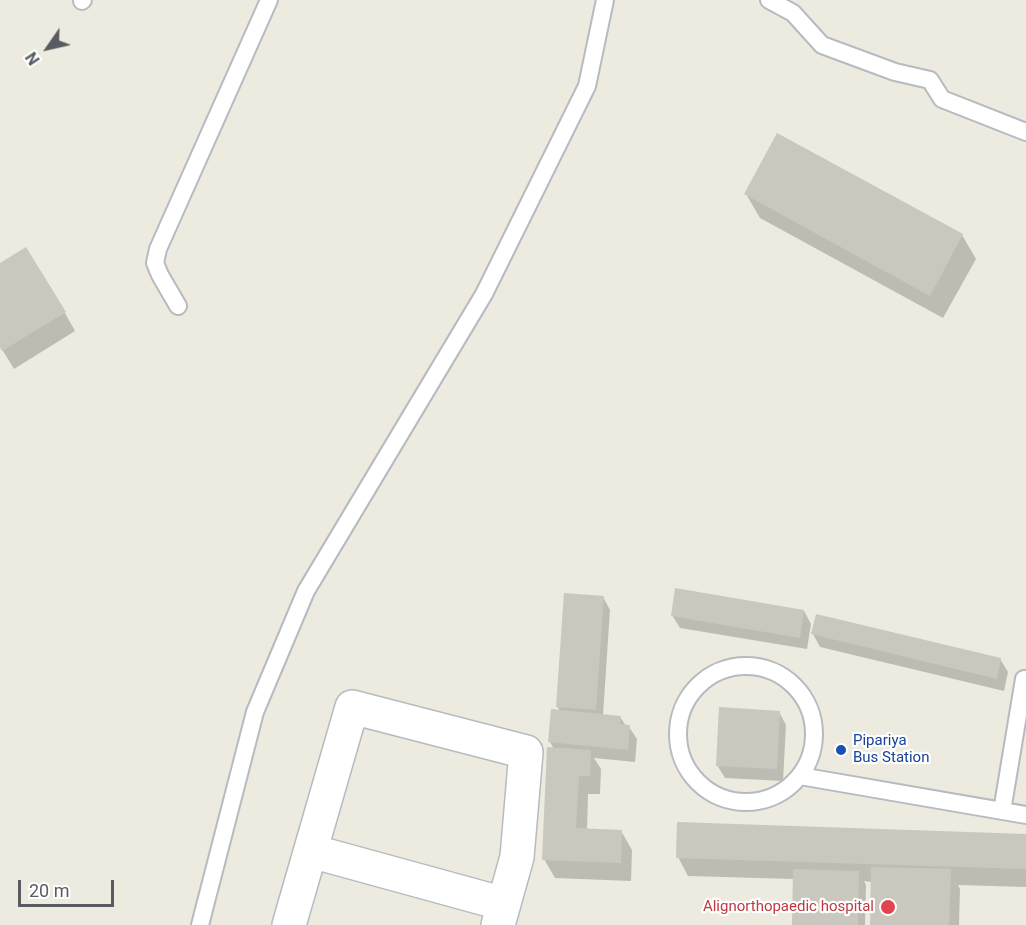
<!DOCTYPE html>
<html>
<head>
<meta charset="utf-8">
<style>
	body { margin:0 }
	#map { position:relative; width:1026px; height:925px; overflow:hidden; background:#edeadf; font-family:Roboto,sans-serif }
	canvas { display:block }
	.north { position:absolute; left:18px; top:18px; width:60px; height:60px; -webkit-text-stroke:4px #fff; paint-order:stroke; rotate:236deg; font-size:16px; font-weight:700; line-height:24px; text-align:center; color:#585c61 }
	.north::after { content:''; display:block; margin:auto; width:21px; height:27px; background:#585c61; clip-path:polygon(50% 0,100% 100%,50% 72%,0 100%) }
	.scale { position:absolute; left:18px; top:880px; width:96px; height:27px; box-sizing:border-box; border:3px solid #585c61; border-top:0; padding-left:8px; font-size:18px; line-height:21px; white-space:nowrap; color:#585c61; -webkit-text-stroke:4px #fff; paint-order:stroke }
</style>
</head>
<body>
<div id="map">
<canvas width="1026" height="925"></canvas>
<div class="north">N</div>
<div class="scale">20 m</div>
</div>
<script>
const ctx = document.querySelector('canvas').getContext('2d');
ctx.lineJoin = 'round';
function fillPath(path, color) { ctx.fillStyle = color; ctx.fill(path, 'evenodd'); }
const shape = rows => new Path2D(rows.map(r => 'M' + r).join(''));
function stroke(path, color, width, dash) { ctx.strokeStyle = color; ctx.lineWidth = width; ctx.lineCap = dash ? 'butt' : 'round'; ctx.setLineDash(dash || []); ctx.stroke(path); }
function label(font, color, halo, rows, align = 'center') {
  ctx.font = font + ' Roboto,sans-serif'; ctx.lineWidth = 4.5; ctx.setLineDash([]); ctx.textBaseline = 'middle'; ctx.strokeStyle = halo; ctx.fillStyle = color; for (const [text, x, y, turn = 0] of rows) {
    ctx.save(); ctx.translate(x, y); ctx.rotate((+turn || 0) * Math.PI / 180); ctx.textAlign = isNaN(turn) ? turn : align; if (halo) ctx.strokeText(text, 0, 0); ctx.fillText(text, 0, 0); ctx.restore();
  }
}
fillPath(shape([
	[778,135,962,235,976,259,943,318,760,218,746,194],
	[0,265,65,313,75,331,14,369,0,346],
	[603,597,610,610,603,715,620,717,626,726,629,727,637,739,635,762,594,758,601,769,600,794,588,794,587,830,621,831,632,850,631,881,555,878,544,859,554,749,550,742,560,712,558,707],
	[804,611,811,624,807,649,680,628,672,615],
	[813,634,1000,659,1008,672,1004,691,820,647],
	[779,712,786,725,783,781,725,778,717,765],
	[1026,836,1026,887,958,885,960,889,959,925,871,925,872,882,864,881,866,885,865,925,793,925,794,879,688,876,678,857]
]), '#0003');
fillPath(shape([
	[777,133,963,234,930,296,744,194],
	[26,247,66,312,2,351,0,347,0,263],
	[675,588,804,610,800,638,671,616],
	[564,593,604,596,596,710,556,707],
	[816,614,1001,658,997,679,811,634],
	[719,707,780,711,777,769,716,766],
	[551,709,621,716,620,724,630,725,628,750,548,742],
	[547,747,591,750,590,776,579,776,576,828,622,830,621,863,542,860],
	[677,822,1026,834,1026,869,676,858],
	[871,867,951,869,949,925,870,925],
	[793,869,859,871,858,925,792,925]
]), '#c9c7be');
const lane = shape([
	[769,0,793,13,822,45,895,72,930,80,942,99,1026,132],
	[82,1,83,0],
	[178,306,160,275,155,263,158,249,269,0],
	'678 734a68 68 0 1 1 136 0a68 68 0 1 1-136 0Z',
	[800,776,1026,815],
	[1002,811,1024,679,1026,680],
	[200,925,255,712,306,591,484,294,587,86,605,0]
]);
const street = shape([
	[311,851,504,904],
	[289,925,352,707,526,752,517,857,498,925]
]);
stroke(lane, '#b7babf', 20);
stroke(street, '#b7babf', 36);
stroke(lane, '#fff', 16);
stroke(street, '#fff', 33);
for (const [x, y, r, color] of [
	[841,750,6,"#1a4fb4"],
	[888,907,8,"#e0444e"]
]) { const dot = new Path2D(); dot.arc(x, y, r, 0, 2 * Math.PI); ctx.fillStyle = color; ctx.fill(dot); stroke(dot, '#fff', 2); }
label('15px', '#164399', '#fff', [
	["Pipariya",853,741],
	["Bus Station",853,758]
], 'left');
label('15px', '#be3a42', '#fff', [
	["Alignorthopaedic hospital",874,907]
], 'right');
</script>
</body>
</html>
